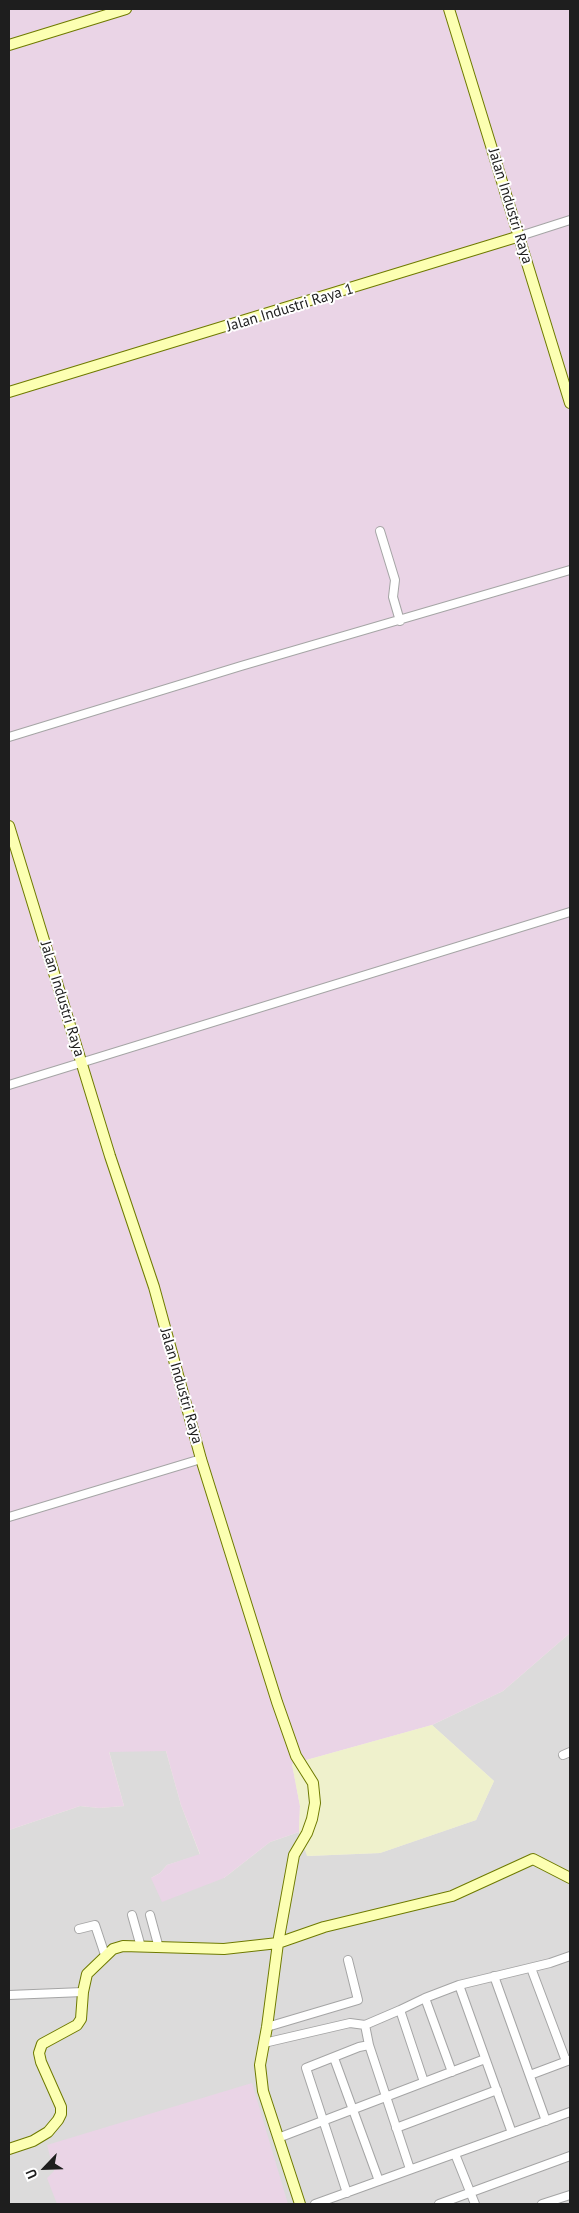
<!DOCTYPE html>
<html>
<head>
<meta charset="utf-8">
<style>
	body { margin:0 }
	#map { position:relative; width:579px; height:2213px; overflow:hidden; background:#f0ece3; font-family:"PT Sans",sans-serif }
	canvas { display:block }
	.frame { position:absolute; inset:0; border:10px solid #1e1e1e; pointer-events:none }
	.north { position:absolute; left:20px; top:2143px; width:50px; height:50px; -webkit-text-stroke:4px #fff; paint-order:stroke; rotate:246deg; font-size:14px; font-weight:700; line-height:20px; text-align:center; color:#1e1e1e }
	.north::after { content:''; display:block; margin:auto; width:18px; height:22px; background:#1e1e1e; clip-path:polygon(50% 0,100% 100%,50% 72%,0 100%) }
</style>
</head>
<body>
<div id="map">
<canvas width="579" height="2213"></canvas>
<div class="frame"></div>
<div class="north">U</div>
</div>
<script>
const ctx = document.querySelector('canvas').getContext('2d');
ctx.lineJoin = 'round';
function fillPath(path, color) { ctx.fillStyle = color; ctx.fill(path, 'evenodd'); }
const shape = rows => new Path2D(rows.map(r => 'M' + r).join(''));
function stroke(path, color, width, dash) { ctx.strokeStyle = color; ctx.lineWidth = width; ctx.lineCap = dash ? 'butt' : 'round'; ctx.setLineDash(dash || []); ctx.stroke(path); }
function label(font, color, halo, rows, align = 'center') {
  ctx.font = font + ' "PT Sans",sans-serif'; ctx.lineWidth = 4; ctx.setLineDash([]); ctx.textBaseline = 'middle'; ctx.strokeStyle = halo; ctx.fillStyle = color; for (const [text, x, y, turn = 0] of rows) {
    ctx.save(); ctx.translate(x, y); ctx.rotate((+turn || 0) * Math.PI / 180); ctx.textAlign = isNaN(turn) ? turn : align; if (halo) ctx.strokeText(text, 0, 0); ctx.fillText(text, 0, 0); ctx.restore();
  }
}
fillPath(shape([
	[570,1633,570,2204,9,2204,9,1830,80,1806,99,1808,124,1806,109,1751,166,1751,181,1805,200,1855,167,1865,160,1873,151,1878,224,1878,270,1842,299,1832,308,1856,380,1853,476,1820,494,1781,432,1725,503,1691]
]), '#dcdbdb');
fillPath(shape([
	[9,9,570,9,570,1633,503,1691,432,1725,292,1764,300,1806,299,1832,270,1842,224,1878,162,1902,151,1878,160,1873,167,1865,200,1854,181,1805,166,1751,109,1752,124,1806,99,1808,80,1806,9,1830],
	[252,2083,288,2204,57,2204,47,2178,54,2171,47,2145]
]), '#ead4e6');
fillPath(shape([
	[432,1725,494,1781,476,1820,380,1853,307,1856,299,1832,300,1806,292,1764]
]), '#eff1cc');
const street = shape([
	[520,236,570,220],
	[380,531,395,580,393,597,400,621],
	[9,737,241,666,570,570],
	[9,1085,570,912],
	[9,1517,201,1459],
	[563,1755,570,1752],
	[132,1915,141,1947],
	[150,1915,159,1948],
	[79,1929,95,1925,105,1955],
	[531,1968,566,2061],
	[494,1976,546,2121],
	[459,1985,512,2133],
	[9,1995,83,1992],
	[425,1998,452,2072],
	[365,2025,369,2045],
	[267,2027,358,2000,348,1960],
	[264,2043,350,2023,365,2025,400,2010],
	[334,2058,379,2181],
	[530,2075,570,2060],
	[424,2082,400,2010,425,1998,459,1985,550,1963,570,1956],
	[396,2128,497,2090],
	[278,2138,485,2059],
	[455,2154,475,2204],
	[347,2193,306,2068,359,2047,369,2045,410,2169],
	[315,2204,570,2112],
	[439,2204,570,2156],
	[542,2204,570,2195]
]);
const secondary = shape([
	[449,9,570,403],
	[9,45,126,9],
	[9,392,520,236],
	[9,826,110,1156,154,1287,201,1459,277,1702,296,1756,313,1783,315,1803,312,1819,307,1833,294,1855,278,1943,267,2027,260,2065,263,2091,300,2204],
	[9,2149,33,2141,48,2132,58,2120,61,2114,61,2107,41,2062,39,2053,42,2044,77,2025,81,2019,83,1992,87,1974,113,1949,123,1946,224,1949,278,1943,324,1927,452,1896,533,1859,570,1878]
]);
stroke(street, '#a5a5a5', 10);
stroke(secondary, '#6e7a00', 12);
stroke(street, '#fff', 8);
stroke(secondary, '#fcffb2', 10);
label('15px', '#1e1e1e', '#fff', [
	["Jalan Industri Raya",510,206,73],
	["Jalan Industri Raya 1",290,308,-17],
	["Jalan Industri Raya",62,999,73],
	["Jalan Industri Raya",181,1386,74]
]);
</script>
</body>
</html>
